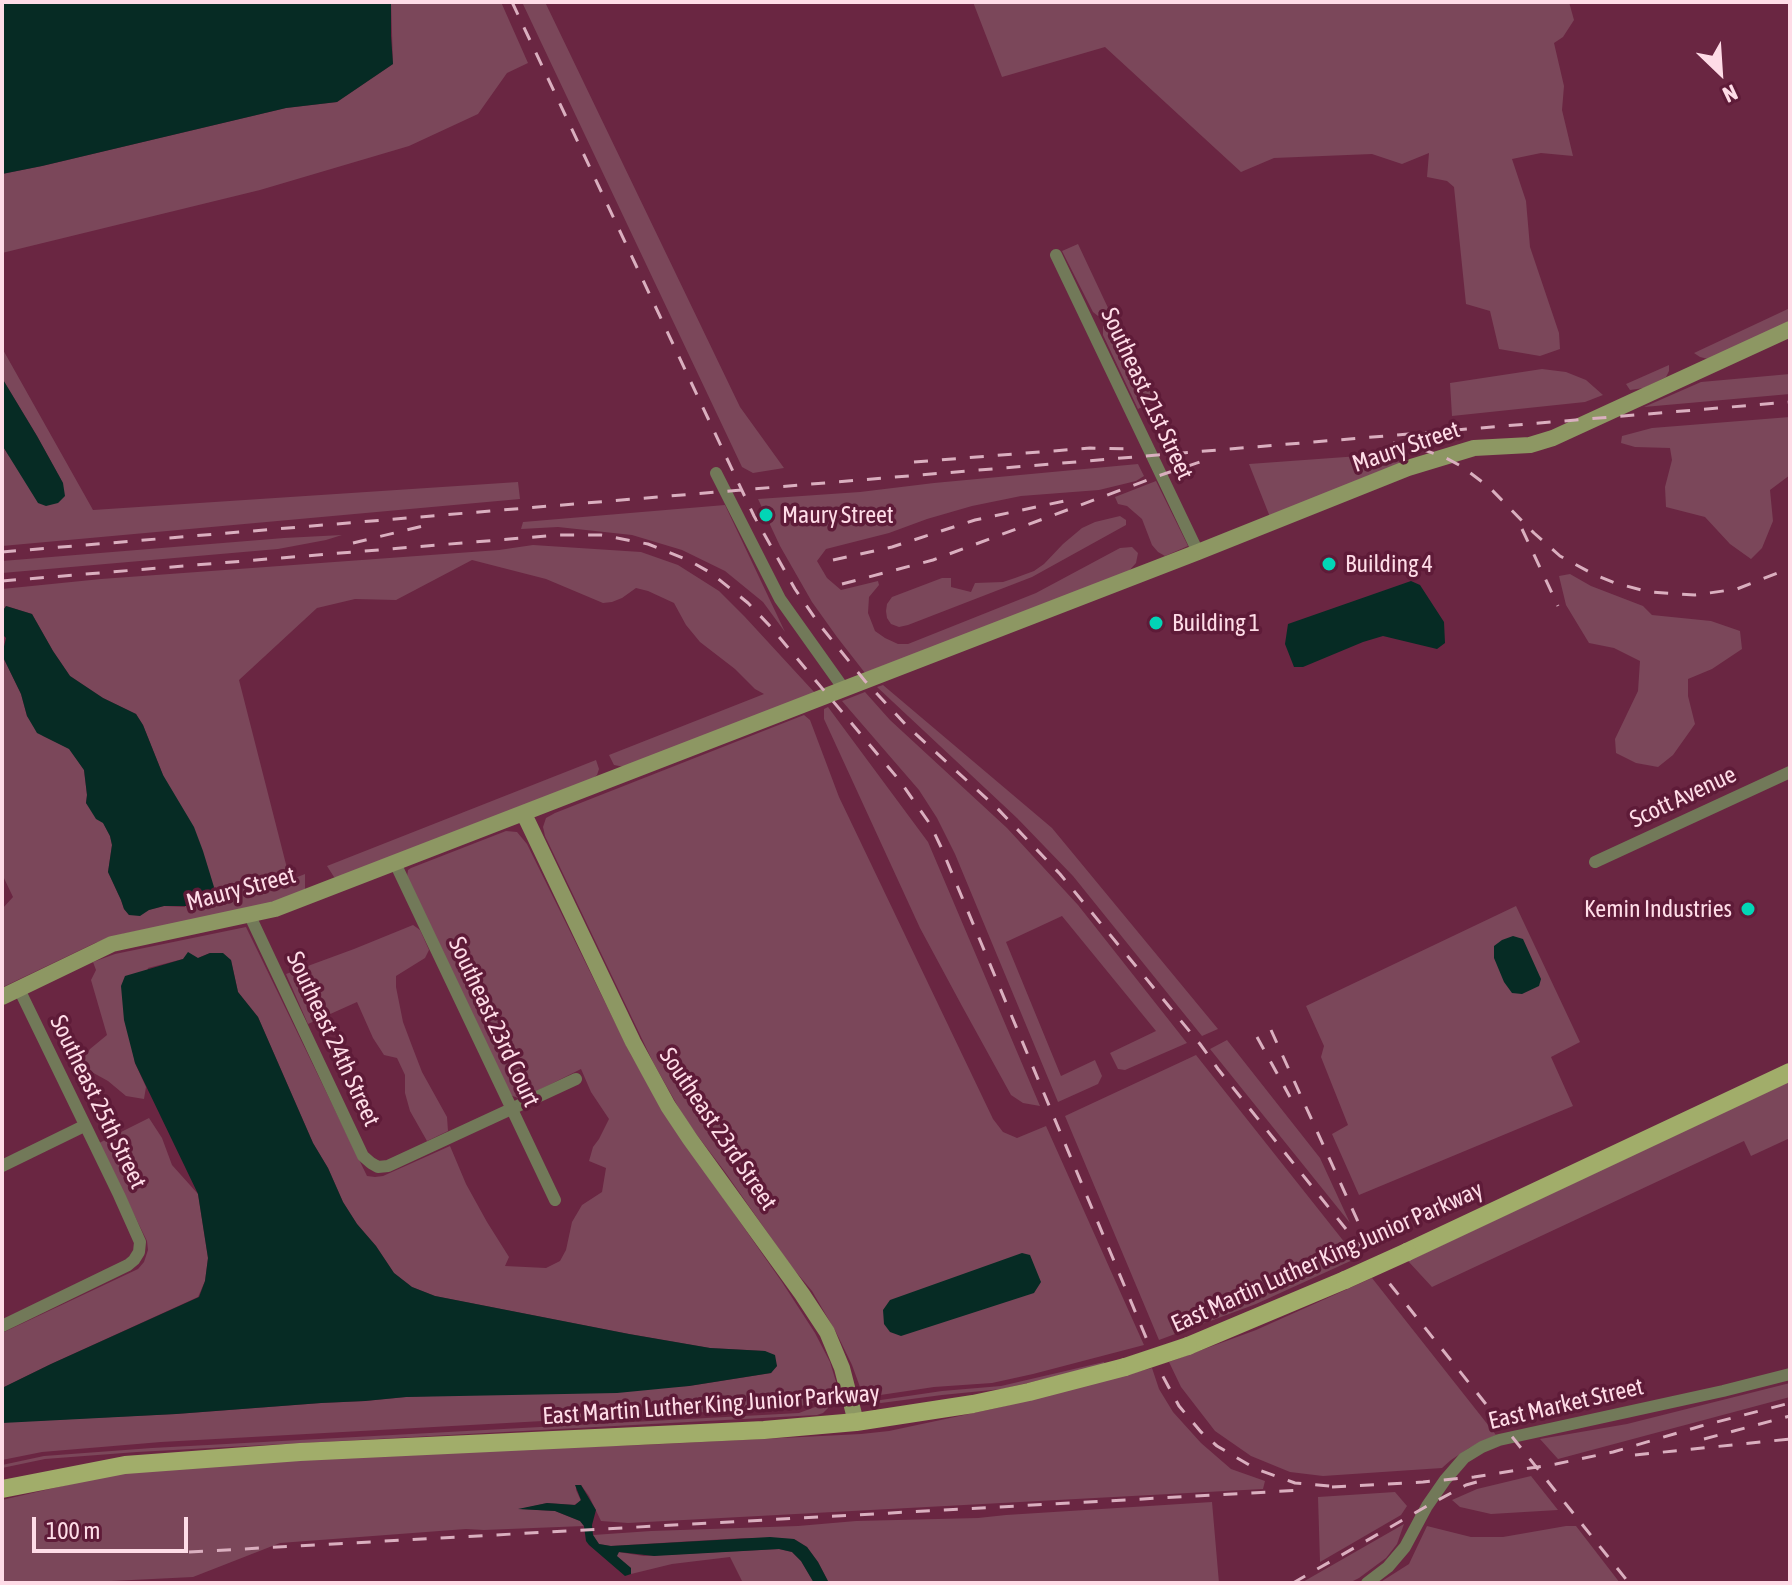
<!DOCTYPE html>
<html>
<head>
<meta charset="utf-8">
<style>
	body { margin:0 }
	#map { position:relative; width:1792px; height:1585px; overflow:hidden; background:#6a2642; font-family:"Asap Condensed",sans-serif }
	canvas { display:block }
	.frame { position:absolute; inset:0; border:4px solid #fedce7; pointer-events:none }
	.north { position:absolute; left:1680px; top:32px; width:80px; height:80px; -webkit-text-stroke:6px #5e1b38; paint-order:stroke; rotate:155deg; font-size:22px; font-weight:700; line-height:32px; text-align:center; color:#fedce7 }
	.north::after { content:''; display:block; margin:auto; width:28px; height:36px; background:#fedce7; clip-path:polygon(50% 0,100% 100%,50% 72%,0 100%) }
	.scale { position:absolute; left:32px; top:1517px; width:156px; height:36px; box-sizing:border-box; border:4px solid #fedce7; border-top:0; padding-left:10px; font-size:24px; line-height:28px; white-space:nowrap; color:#fedce7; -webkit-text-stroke:6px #5e1b38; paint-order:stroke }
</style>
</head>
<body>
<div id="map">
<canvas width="1792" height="1585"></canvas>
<div class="frame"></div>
<div class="north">N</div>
<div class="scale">100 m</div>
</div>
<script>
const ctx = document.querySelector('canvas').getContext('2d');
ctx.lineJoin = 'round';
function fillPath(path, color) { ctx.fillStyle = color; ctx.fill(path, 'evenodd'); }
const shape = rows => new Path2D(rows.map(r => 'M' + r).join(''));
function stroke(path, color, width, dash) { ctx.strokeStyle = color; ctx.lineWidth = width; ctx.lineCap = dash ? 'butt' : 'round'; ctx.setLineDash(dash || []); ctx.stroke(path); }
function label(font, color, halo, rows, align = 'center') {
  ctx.font = font + ' "Asap Condensed",sans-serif'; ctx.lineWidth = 7; ctx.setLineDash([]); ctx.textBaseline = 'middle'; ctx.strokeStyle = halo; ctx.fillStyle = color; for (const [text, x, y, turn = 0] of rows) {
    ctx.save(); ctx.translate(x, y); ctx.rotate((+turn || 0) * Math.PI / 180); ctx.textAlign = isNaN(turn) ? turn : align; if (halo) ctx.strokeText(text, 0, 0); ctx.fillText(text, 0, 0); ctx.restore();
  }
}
fillPath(shape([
	[391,2,501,2,528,63,507,73,478,114,409,146,260,190,2,253,2,174,42,166,286,108,337,102,393,64],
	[522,2,545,2,740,407,784,468,753,473,742,467],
	[973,2,1569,2,1574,20,1563,37,1554,43,1564,86,1562,110,1573,156,1541,153,1512,159,1526,201,1530,247,1559,333,1560,349,1540,356,1499,349,1490,311,1466,304,1454,187,1447,181,1427,177,1429,153,1402,164,1372,154,1274,158,1241,172,1105,47,1002,77],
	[1078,244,1109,310,1098,316,1093,312,1062,251],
	[1790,308,1790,322,1708,359,1700,357,1694,353],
	[1113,319,1155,400,1138,409,1103,335,1103,326],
	[2,348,93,510,518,482,520,499,2,546,2,445,9,456,63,483,37,436,2,378],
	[1669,365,1669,371,1666,377,1644,388,1630,390,1626,384],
	[1542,369,1566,372,1586,380,1603,395,1585,402,1452,416,1450,383],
	[1790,374,1790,394,1644,407,1701,382],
	[1790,417,1790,475,1770,490,1773,521,1762,548,1751,559,1730,544,1705,517,1666,507,1665,487,1672,460,1670,448,1635,447,1621,443,1622,436,1652,428],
	[1387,454,1397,457,1400,465,1270,517,1249,464],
	[1138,464,1144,476,1136,481,1099,490,1021,496,972,506,927,519,889,533,826,549,817,561,827,578,841,590,878,581,879,585,869,597,868,613,875,631,885,638,898,644,908,644,1036,593,1120,548,1132,547,1138,553,1136,563,1128,572,865,673,837,637,812,602,780,546,758,499,860,492,934,483],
	[1156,481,1188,546,1165,556,1158,552,1152,545,1142,519,1127,506,1118,504,1115,497],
	[725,505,785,632,763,602,725,571,682,550,632,535,558,527,521,529,523,522],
	[1120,516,1126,520,1126,525,1032,577,908,625,899,627,891,624,887,618,886,611,887,604,892,597,942,578,951,578,951,587,971,592,975,583,1003,582,1015,578,1034,571,1044,564,1063,544,1082,528,1095,522],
	[342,535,326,540,278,549,2,573,2,561,284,538],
	[533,545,641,552,678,565,719,591,745,617,815,693,624,767,614,765,609,755,764,694,755,689,735,669,700,642,686,625,674,603,648,591,636,588,622,598,612,602,603,603,546,579,472,560,396,600,355,599,317,608,239,680,290,880,305,874,305,890,265,905,123,934,95,943,3,987,2,909,13,897,2,874,2,655,21,694,27,716,43,736,70,749,84,770,87,795,86,803,103,822,110,836,112,845,108,872,121,900,124,909,129,915,164,906,185,907,163,775,143,725,136,714,103,698,70,676,53,651,32,614,6,606,2,612,2,589,101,579,499,550],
	[1570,574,1591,586,1643,606,1652,615,1711,621,1740,631,1742,649,1712,669,1688,679,1688,696,1695,724,1673,755,1658,767,1636,763,1616,753,1615,739,1638,691,1640,661,1614,648,1589,643,1566,605,1559,576],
	[883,685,1052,828,1218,1029,1202,1036,1073,876,1017,818,877,687],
	[865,692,890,720,1007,828,1078,905,1187,1043,1125,1070,1118,1069,1110,1053,1156,1031,1062,916,1006,942,1061,1076,1095,1060,1102,1076,1098,1084,1058,1102,955,854,937,818,919,790,842,701],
	[828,707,928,842,1040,1106,1023,1103,1011,1095,962,1006,920,928,824,719,824,709],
	[804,715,810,720,839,797,993,1119,1003,1132,1017,1138,1046,1126,1144,1345,1033,1374,992,1383,934,1387,867,1397,860,1387,852,1365,836,1332,812,1291,791,1266,725,1172,685,1119,653,1062,545,836,543,827,546,818,555,813],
	[596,760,599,769,597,775,592,779,337,878,334,877,327,866],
	[506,831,517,832,527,844,631,1055,670,1122,782,1282,815,1333,830,1362,837,1385,835,1399,825,1395,820,1395,816,1397,814,1402,798,1407,161,1442,42,1452,2,1460,2,1423,7,1422,176,1414,321,1403,365,1401,406,1397,689,1386,771,1373,777,1366,765,1351,710,1348,629,1334,435,1296,412,1287,394,1273,376,1246,357,1224,343,1202,328,1168,313,1143,258,1017,238,992,231,960,210,953,198,958,183,959,148,968,131,1042,135,1063,146,1087,144,1099,126,1096,108,1081,79,1065,90,1049,107,1035,91,980,96,970,93,962,115,954,246,927,367,1176,375,1177,383,1176,450,1146,466,1184,487,1222,509,1257,505,1266,546,1268,560,1261,566,1250,572,1222,582,1205,602,1192,606,1168,589,1161,593,1147,599,1139,609,1119,591,1092,581,1069,529,1095,518,1098,510,1095,407,877,408,870,411,868],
	[1516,906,1580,1042,1551,1057,1573,1106,1359,1195,1332,1134,1348,1125,1321,1057,1324,1046,1306,1006],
	[413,925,420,930,429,950,425,958,396,976,396,987,403,1022,412,1046,422,1072,447,1117,448,1131,427,1141,410,1111,405,1093,405,1075,397,1058,384,1055,373,1038,357,1002,308,1024,286,974,354,949],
	[1227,1040,1320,1158,1350,1223,1210,1049],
	[1196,1055,1357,1258,1256,1304,1159,1340,1065,1116],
	[1790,1081,1790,1138,1751,1156,1744,1141,1432,1287,1408,1261],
	[149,1118,162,1138,172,1165,198,1194,208,1258,205,1281,198,1297,51,1364,2,1388,2,1333,138,1269,144,1262,148,1250,147,1241,99,1143],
	[1372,1278,1496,1435,1469,1448,1451,1460,1442,1468,1323,1476,1290,1472,1251,1456,1215,1431,1181,1387,1169,1362,1256,1330],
	[1104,1362,1105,1364,1090,1368,1002,1389,942,1395,881,1403,874,1401,942,1391,1001,1386],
	[1152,1368,1159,1389,1173,1412,1201,1443,1231,1469,1265,1481,1263,1489,628,1523,601,1521,589,1496,581,1485,576,1485,576,1490,581,1501,574,1505,547,1503,521,1509,555,1511,580,1521,584,1526,484,1530,466,1529,280,1543,193,1577,71,1583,2,1583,2,1500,97,1478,169,1466,457,1450,642,1445,861,1434,889,1431,997,1408],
	[1790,1383,1790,1397,1558,1459,1540,1439,1627,1424],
	[831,1405,823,1413,817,1415,137,1452,45,1459,2,1468,2,1465,44,1456,152,1448,799,1413,815,1407],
	[1531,1476,1558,1510,1491,1514,1460,1507,1452,1500,1477,1489],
	[1395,1492,1407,1506,1401,1515,1320,1562,1318,1497],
	[1212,1502,1219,1583,829,1583,818,1562,807,1547,794,1539,744,1538,610,1546,599,1544,593,1535,651,1531,798,1526,856,1521,978,1518,1006,1515],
	[1404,1524,1397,1544,1386,1558,1359,1578,1349,1583,1301,1583],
	[1427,1526,1471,1537,1503,1537,1566,1526,1576,1526,1620,1583,1379,1583,1409,1564],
	[779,1549,792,1552,801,1561,814,1583,743,1583,730,1557,672,1564,631,1574,631,1568,616,1556,618,1552,644,1556]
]), '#7b475a');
fillPath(shape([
	[2,2,391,2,391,36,393,64,337,102,286,108,42,166,2,174],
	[2,378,37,436,63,483,65,496,58,503,46,506,38,503,2,445],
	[1411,581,1420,585,1444,622,1445,643,1437,649,1383,636,1363,642,1303,667,1294,667,1285,644,1288,624],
	[6,606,32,614,53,651,70,676,103,698,136,714,143,725,163,775,194,827,203,851,214,887,211,898,198,906,164,906,149,910,140,916,129,915,124,909,121,900,108,872,112,845,110,836,103,823,96,819,86,803,87,795,84,770,69,749,37,733,27,716,21,694,2,655,6,638,2,634,2,612],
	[1513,936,1523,939,1541,979,1539,986,1522,994,1512,993,1504,982,1494,958,1494,946,1502,940],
	[188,952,198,958,210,953,223,953,231,960,238,992,258,1017,313,1143,328,1168,343,1202,357,1224,376,1246,394,1273,412,1287,435,1296,629,1334,710,1348,765,1351,775,1355,777,1366,771,1373,689,1386,617,1393,406,1397,365,1401,321,1403,176,1414,2,1423,2,1388,51,1364,199,1297,205,1281,208,1258,198,1194,135,1063,124,1020,121,986,125,976,183,959],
	[1022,1253,1030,1255,1041,1282,1034,1293,901,1336,890,1332,884,1324,883,1310,890,1300],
	[575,1485,581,1485,596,1510,592,1525,593,1535,599,1544,611,1546,770,1537,794,1539,807,1547,818,1562,829,1583,814,1583,801,1561,792,1552,779,1549,654,1556,619,1552,617,1556,631,1568,631,1574,625,1576,589,1545,586,1541,584,1526,580,1521,555,1511,518,1509,547,1503,575,1505,581,1500]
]), '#062b24');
stroke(shape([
	[1056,255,1198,552],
	[716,473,780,599,844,689],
	[1595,862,1790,772],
	[395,863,555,1200],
	[250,916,363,1156,371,1163,378,1167,388,1166,576,1079],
	[2,1166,84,1126],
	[2,1326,128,1265,134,1260,139,1252,140,1242,119,1195,19,989],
	[1367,1583,1388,1567,1405,1547,1427,1506,1445,1480,1464,1458,1482,1447,1499,1440,1723,1391,1790,1374]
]), '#727959', 12);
stroke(shape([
	[524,814,633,1042,668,1106,690,1139,802,1294,827,1332,842,1368,856,1422],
	[2,997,112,944,275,909,1198,552,1408,468,1474,448,1530,445,1553,438,1790,329]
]), '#8d9763', 16);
stroke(shape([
	[1407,1252,1790,1072],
	[1188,1346,1345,1280],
	[2,1489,125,1465,300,1452,764,1430,856,1422,973,1404,1029,1392,1125,1367]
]), '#a1ad6a', 18);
stroke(shape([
	[512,2,754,516,795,589,819,624,865,681,907,726,997,808,1060,874,1200,1044,1218,1069,1629,1583],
	[1393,443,1421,449,1444,457,1461,466,1489,487,1534,533,1560,556,1593,574,1615,583,1649,592,1695,595,1737,589,1790,568],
	[914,462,1090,448,1133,449],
	[1522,529,1558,606],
	[353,543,423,526],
	[2,552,1790,402],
	[833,560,892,547,975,520,1069,500],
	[2,581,559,535,601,535,648,544,690,561,711,573,748,603,769,625,900,781,930,824,941,847,1160,1371,1179,1406,1201,1432,1217,1446,1256,1469,1295,1483,1341,1487],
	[842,584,933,560,1161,475,1209,459],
	[1271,1030,1369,1246],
	[1257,1037,1290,1097],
	[1704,1439,1790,1416],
	[1635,1455,1790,1439],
	[1332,1487,1423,1482,1474,1477,1556,1464,1613,1452,1701,1426,1790,1403],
	[189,1552,1304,1490],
	[1293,1583,1427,1506,1466,1485,1477,1482]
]), '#daafbf', 3, [14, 14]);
stroke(shape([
	[1345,1280,1407,1252],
	[1125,1367,1188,1346]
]), '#a1ad6a', 18);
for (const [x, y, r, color] of [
	[766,515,8,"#02d5b6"],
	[1329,564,8,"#02d5b6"],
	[1156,623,8,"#02d5b6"],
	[1748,909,8,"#02d5b6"]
]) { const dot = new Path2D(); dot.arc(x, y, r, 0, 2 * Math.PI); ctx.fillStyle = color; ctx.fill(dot); stroke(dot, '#5e1b38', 3); }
label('24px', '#fedce7', '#5e1b38', [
	["Southeast 21st Street",1147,394,65],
	["Maury Street",1406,447,-19],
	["Scott Avenue",1683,797,-25],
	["Maury Street",241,889,-15],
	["Southeast 23rd Court",494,1022,65],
	["Southeast 24th Street",333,1039,65],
	["Southeast 25th Street",98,1102,64],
	["Southeast 23rd Street",718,1129,56],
	["East Martin Luther King Junior Parkway",1327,1257,-24],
	["East Market Street",1566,1404,-13],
	["East Martin Luther King Junior Parkway",711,1405,-4]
]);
label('24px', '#fedce7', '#5e1b38', [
	["Maury Street",782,515],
	["Building 4",1345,564],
	["Building 1",1172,623],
	["Kemin Industries",1732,909,"right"]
], 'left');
</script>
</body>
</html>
